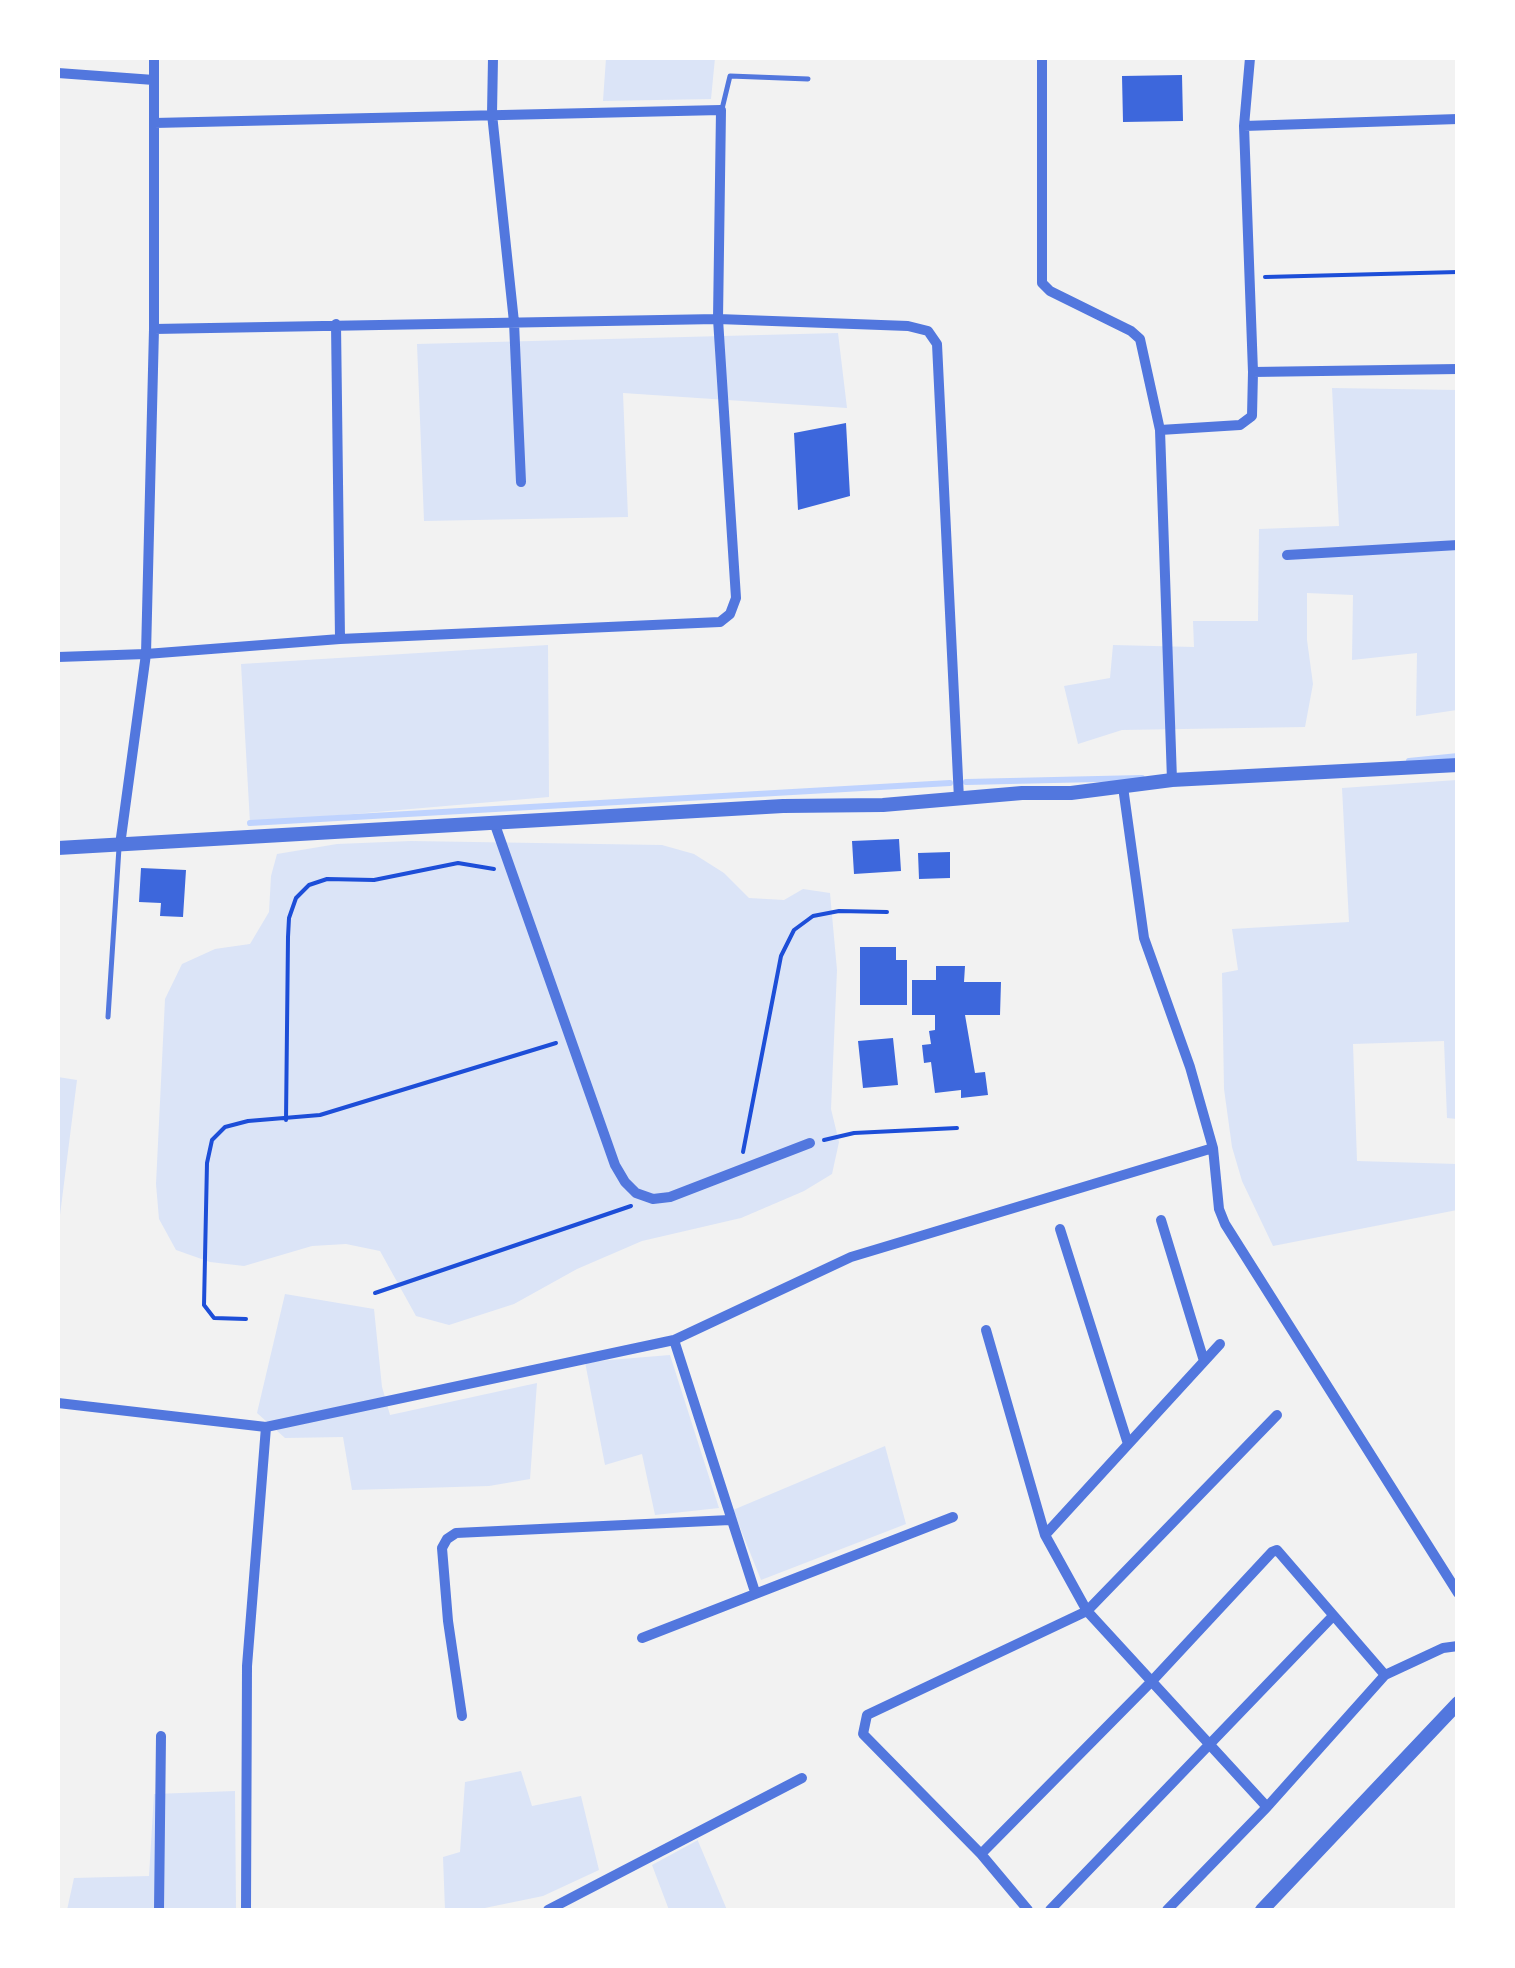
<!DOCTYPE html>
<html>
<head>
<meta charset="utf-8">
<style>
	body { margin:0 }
	#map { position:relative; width:1515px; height:1968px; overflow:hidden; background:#f2f2f2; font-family:"Public Sans",sans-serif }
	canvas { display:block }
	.frame { position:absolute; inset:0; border:60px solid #fff; pointer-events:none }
</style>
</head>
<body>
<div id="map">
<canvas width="1515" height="1968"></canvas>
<div class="frame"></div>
</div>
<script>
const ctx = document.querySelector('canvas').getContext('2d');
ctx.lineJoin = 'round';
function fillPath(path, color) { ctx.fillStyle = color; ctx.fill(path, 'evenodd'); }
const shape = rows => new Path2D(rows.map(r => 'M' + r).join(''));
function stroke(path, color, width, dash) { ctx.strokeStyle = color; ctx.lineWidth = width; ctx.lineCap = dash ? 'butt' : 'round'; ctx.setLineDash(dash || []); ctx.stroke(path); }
fillPath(shape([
	[606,58,715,58,711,99,603,101],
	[838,333,847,408,623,393,628,517,424,521,417,344],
	[1332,388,1457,390,1457,710,1416,716,1417,653,1352,660,1353,595,1307,593,1307,640,1313,684,1305,727,1122,730,1078,744,1064,686,1110,678,1113,645,1194,647,1193,621,1258,621,1259,529,1339,526],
	[548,645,549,797,250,823,241,664],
	[1457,780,1457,1119,1447,1118,1444,1041,1353,1044,1357,1161,1457,1164,1457,1210,1273,1246,1242,1181,1232,1147,1224,1089,1222,973,1238,970,1232,929,1349,922,1342,788],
	[411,841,662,845,694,854,724,873,749,898,784,900,803,889,830,893,837,970,831,1109,839,1142,832,1174,804,1191,741,1218,642,1241,577,1269,514,1304,449,1325,416,1316,380,1251,346,1244,312,1246,244,1266,210,1262,176,1250,159,1219,156,1184,165,999,182,964,215,949,250,944,269,912,271,876,277,854,337,844],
	[58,1077,77,1080,58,1231],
	[285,1294,374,1309,382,1387,390,1415,537,1383,530,1479,489,1486,352,1490,343,1437,285,1438,257,1413],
	[670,1355,719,1508,655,1515,642,1454,605,1465,585,1362],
	[885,1446,906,1524,761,1580,733,1510],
	[521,1771,532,1806,581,1796,599,1870,543,1896,475,1910,445,1910,443,1857,460,1852,465,1782],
	[235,1791,236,1910,67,1910,74,1878,149,1876,154,1794],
	[698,1840,698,1841,727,1910,669,1910,652,1865]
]), '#dbe4f7');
stroke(shape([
	[1409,761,1458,756],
	[966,782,1142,778],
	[250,823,950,783]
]), '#bfd3fe', 6);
fillPath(shape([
	[1182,75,1183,121,1123,122,1122,76],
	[846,423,850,496,798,510,794,433],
	[899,839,901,871,854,874,852,841],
	[950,852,950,878,919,879,918,853],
	[141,868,186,870,183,917,160,916,161,903,139,902],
	[860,947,896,947,896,960,907,960,907,1005,860,1005],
	[936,966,965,966,964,982,1001,982,1000,1015,965,1015,975,1073,985,1072,988,1095,961,1098,961,1090,935,1093,931,1062,924,1063,922,1045,931,1044,929,1031,935,1030,935,1015,912,1015,912,980,936,980],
	[893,1038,898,1085,863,1088,858,1041]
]), '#3d67dc');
stroke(shape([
	[1265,277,1458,272],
	[286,1120,288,937,289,918,296,898,309,885,327,879,374,880,458,863,494,869],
	[824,1140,854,1133,957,1128],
	[743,1152,781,956,794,930,813,916,839,911,887,912],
	[375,1293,631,1206],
	[246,1319,214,1318,204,1305,207,1163,212,1140,225,1127,248,1121,320,1115,556,1043]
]), '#1d4ed8', 4);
stroke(shape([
	[722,109,730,76,808,79],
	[108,1017,119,848]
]), '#5277de', 5);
stroke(shape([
	[493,58,492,114,514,322,521,482],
	[1042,58,1042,283,1050,291,1131,331,1140,339,1160,430],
	[58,73,154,80],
	[1244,126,1458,119],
	[336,324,340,639],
	[154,329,718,319,908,326,928,331,937,344,959,799],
	[1253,372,1458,369],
	[1287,555,1458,545],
	[58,657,146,654,340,639,720,622,730,614,736,598,718,319,721,110,154,123],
	[1172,780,1160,430,1240,425,1252,416,1253,372,1244,126,1250,58],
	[1123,787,1144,938,1190,1067,1213,1148,1219,1209,1225,1224,1458,1593],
	[494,822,615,1165,625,1182,636,1193,653,1199,670,1197,810,1143],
	[120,845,146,654,154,329,154,58],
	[1161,1220,1204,1361],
	[1060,1229,1128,1444],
	[986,1330,1045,1535,1087,1611,1267,1807],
	[674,1340,755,1592],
	[58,1403,266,1427,674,1340,851,1257,1213,1148],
	[1045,1535,1220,1344],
	[642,1638,953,1517],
	[462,1716,448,1621,442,1548,447,1539,456,1533,730,1520],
	[981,1854,863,1734,867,1715,1087,1611,1277,1415],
	[159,1910,161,1736],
	[246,1910,247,1666,266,1427],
	[548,1910,802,1778],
	[1028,1910,981,1854,1152,1681,1272,1552,1277,1550,1385,1675],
	[1050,1910,1333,1616],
	[1167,1910,1267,1807,1385,1675,1443,1648,1458,1646]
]), '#5277de', 10);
stroke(shape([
	[58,848,783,806,883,805,1022,793,1071,793,1172,780,1458,765],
	[1262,1910,1458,1703]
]), '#5277de', 14);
</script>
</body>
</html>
